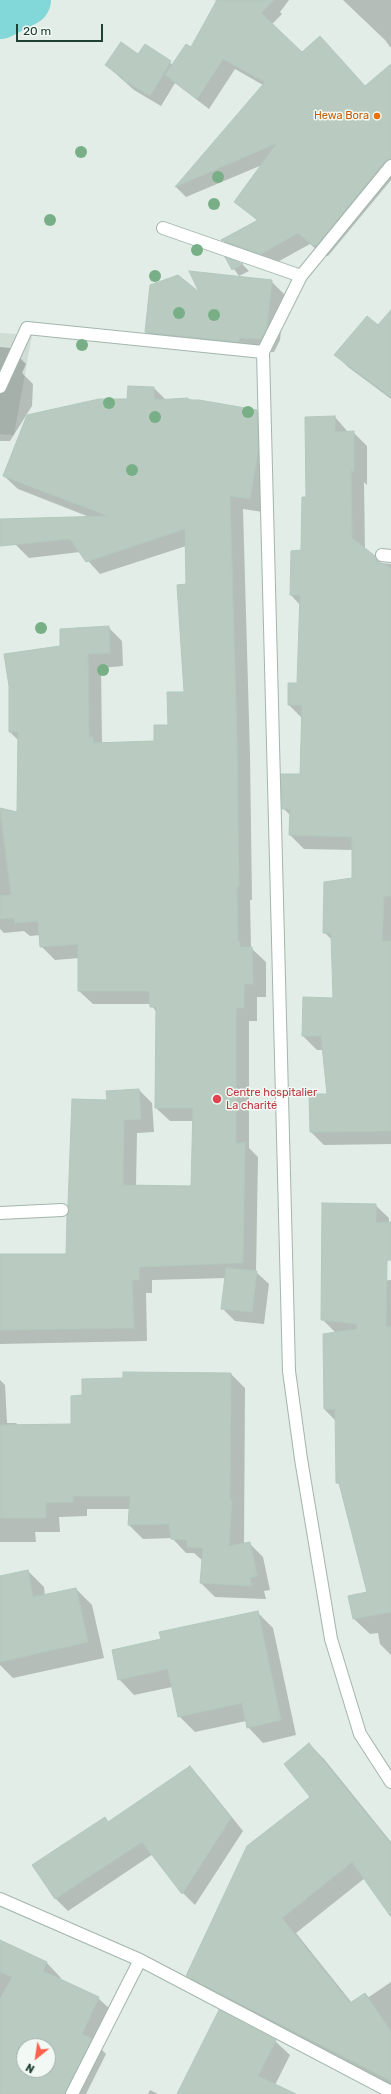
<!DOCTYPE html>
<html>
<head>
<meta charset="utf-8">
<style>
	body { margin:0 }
	#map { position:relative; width:391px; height:2094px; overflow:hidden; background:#e1ede6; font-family:Rubik,sans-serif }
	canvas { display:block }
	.north { position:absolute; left:16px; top:2038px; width:40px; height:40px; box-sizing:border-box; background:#f2f9f4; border:1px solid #9eafa7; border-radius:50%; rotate:210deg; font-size:11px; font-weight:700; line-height:16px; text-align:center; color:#1f4033 }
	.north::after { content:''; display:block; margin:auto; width:14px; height:18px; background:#ff604d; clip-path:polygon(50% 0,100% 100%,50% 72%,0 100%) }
	.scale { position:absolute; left:16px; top:24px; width:87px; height:18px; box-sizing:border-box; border:2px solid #1f4033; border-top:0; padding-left:5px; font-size:12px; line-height:14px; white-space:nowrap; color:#1f4033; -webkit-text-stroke:3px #f2f9f4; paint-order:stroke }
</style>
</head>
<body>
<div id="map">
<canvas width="391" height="2094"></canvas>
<div class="north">N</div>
<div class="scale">20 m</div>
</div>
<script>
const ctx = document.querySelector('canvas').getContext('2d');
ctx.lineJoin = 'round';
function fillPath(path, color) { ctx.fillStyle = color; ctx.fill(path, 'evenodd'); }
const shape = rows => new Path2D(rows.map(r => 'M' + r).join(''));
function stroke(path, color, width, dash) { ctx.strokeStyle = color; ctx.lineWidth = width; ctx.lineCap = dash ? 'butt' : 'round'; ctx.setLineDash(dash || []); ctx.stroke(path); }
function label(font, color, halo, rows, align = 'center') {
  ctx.font = font + ' Rubik,sans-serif'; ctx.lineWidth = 3; ctx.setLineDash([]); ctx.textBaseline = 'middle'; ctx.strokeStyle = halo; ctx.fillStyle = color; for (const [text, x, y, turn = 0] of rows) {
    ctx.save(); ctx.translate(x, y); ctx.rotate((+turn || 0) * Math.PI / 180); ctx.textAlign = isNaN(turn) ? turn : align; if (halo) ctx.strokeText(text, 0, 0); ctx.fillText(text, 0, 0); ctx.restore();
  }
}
fillPath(shape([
	[0,333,32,335,14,435,0,434]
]), '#cfddd5');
fillPath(shape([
	[215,0,289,0,280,12,282,14,272,24,302,53,365,87,391,66,391,180,328,256,324,256,310,244,272,265,233,251,223,240,258,221,235,202,262,165,186,197,176,187,263,85,235,69,209,109,175,83,161,106,134,90,106,65,139,55,145,46,173,65,191,49,217,2],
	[343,0,391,0,391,48,385,40],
	[227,259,243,265,249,271,239,276],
	[271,281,285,295,280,340,274,352,160,346,146,332,201,296],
	[391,323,391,399,348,367,336,355,379,327],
	[0,347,10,348,26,364,22,373,33,384,32,406,10,441,0,441],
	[154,388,166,400,188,399,256,411,270,424,263,512,243,509,250,755,252,900,250,900,251,948,266,962,266,997,257,997,257,1021,249,1021,249,1148,258,1157,256,1272,269,1284,264,1324,235,1321,222,1308,226,1278,152,1280,152,1293,146,1293,147,1341,0,1344,0,1255,67,1255,108,1101,139,1090,152,1103,154,1132,137,1133,136,1186,192,1187,194,1121,170,1121,156,1108,157,1013,151,1004,93,1004,79,991,79,958,55,960,41,946,40,935,30,936,24,931,4,933,0,929,0,809,18,813,19,741,10,732,61,647,108,627,122,641,123,666,101,668,102,743,155,742,169,726,185,693,187,585,186,546,100,574,80,552,29,558,15,544,92,518,18,489,4,476,128,400],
	[335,417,348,432,353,432,367,446,367,485,364,482,365,550,381,563,391,564,391,1144,324,1145,311,1132,328,1095,323,1050,317,1050,303,1036,304,998,334,999,332,940,324,932,353,879,353,850,304,849,290,835,291,816,283,808,301,776,302,718,289,705,298,684,300,605,291,595,302,551,307,498],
	[375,1205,389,1218,389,1223,391,1223,391,1260,378,1261,379,1281,391,1280,391,1655,380,1644,378,1633,370,1634,354,1619,368,1593,341,1487,337,1482,336,1421,325,1410,324,1335,336,1333,322,1319],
	[231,1374,245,1388,244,1544,249,1543,263,1557,270,1590,264,1591,266,1599,215,1597,201,1583,203,1561,194,1553,186,1553,172,1538,143,1539,129,1525,130,1509,87,1509,87,1516,59,1517,60,1532,35,1532,36,1542,0,1542,0,1380,5,1385,7,1423,16,1423,19,1426,72,1425],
	[28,1571,44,1587,45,1596,76,1589,92,1605,104,1658,13,1678,0,1665,0,1577],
	[257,1612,273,1628,296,1735,263,1743,248,1727,246,1721,195,1732,179,1716,172,1687,134,1695,119,1679,162,1640],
	[309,1744,324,1759,391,1842,391,1915,365,1878,296,1933,352,2003,365,1994,369,1997,391,1982,391,2087,202,1990,187,1975,312,1797],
	[190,1767,202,1780,243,1831,195,1905,183,1893,153,1854,68,1911,56,1899,33,1865,105,1818,109,1823],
	[0,1941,47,1963,61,1978,60,1980,98,1998,113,2012,98,2046,106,2054,86,2094,0,2094],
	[24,2046,48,2046,48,2070,24,2070],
	[275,2041,290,2055,275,2085,293,2094,179,2094],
	[150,2090,158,2094,148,2094]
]), '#0003');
stroke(shape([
	[0,13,25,0]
]), '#82d7d9', 52);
const building = shape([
	[217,0,274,0,261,13,302,52,320,36,365,86,391,64,391,159,385,161,317,245,312,245,298,233,261,254,221,240,258,220,234,202,277,143,175,187,265,82,223,59,197,99,165,75,186,44,191,47,217,0],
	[121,42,138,54,145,44,171,61,150,96,122,79,123,78,105,65,121,42],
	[225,257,243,264,232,270,225,257],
	[189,271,272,280,267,327,261,339,239,338,239,342,145,332,150,285,178,275,199,292,189,271],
	[391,310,391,397,334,355,367,316,378,325,391,310],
	[128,386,154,387,154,400,188,398,188,400,199,400,257,410,258,452,250,499,230,496,237,741,239,887,237,887,238,942,240,941,240,947,252,947,253,984,244,984,244,1008,236,1008,236,1143,245,1143,243,1263,139,1267,139,1280,132,1280,134,1328,0,1330,0,1254,66,1254,67,1215,69,1210,68,1205,72,1099,107,1100,106,1091,139,1089,141,1119,124,1120,123,1185,191,1186,193,1108,155,1108,156,1007,150,1007,149,991,78,991,78,944,40,947,38,921,15,923,14,918,0,919,0,896,11,895,0,808,17,812,18,732,9,732,9,686,4,654,60,646,60,629,109,626,110,653,88,654,89,737,93,737,93,743,154,741,154,725,168,725,167,692,184,692,177,585,186,584,185,529,86,562,70,539,0,546,0,519,108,516,3,476,27,415,99,399,127,399,128,386],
	[335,416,335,432,354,431,354,472,351,470,352,538,375,556,377,561,391,568,391,896,384,896,382,941,391,941,391,1131,310,1132,309,1094,327,1094,321,1036,302,1036,303,997,333,998,331,933,323,933,324,882,352,878,352,837,289,835,290,809,282,809,281,774,300,774,302,705,288,705,288,683,297,683,300,595,290,595,291,551,301,550,302,497,306,497,305,417,335,416],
	[322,1203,376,1204,376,1223,391,1222,391,1260,387,1260,386,1327,391,1327,391,1612,353,1619,348,1596,367,1592,339,1483,336,1483,335,1409,324,1409,323,1334,357,1329,357,1324,321,1320,322,1203],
	[226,1268,257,1271,252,1312,221,1309,226,1268],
	[123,1372,231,1373,230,1500,232,1500,229,1546,250,1542,257,1576,250,1578,252,1586,200,1583,203,1548,187,1547,187,1540,171,1539,169,1524,128,1525,130,1496,73,1496,73,1502,46,1503,46,1518,0,1518,0,1425,71,1424,71,1396,82,1395,82,1379,123,1378,123,1372],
	[28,1570,33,1597,76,1588,88,1642,0,1662,0,1576,28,1570],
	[258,1611,281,1720,247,1728,242,1703,178,1717,168,1669,118,1680,112,1650,161,1639,159,1632,258,1611],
	[309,1743,391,1844,391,1917,352,1862,282,1918,350,2003,365,1993,391,2032,391,2081,186,1976,247,1846,310,1797,284,1764,309,1743],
	[190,1766,231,1818,182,1894,142,1842,55,1899,32,1865,105,1817,108,1822,190,1766],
	[0,1940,47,1962,43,1971,99,1997,82,2034,92,2039,65,2094,0,2094,0,1999,12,1977,0,1972,0,1940],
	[24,2046,48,2046,48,2070,24,2070,24,2046],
	[219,2010,276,2040,258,2076,296,2094,177,2094,219,2010]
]);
fillPath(building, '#b9cbc1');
stroke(building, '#b2c8bc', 1);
const service = shape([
	[382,555,391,556],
	[0,1213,62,1210]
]);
const minor = shape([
	[391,166,301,276,263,352,289,1371,301,1459,331,1639,360,1734,391,1782],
	[163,228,301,276],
	[0,387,27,328,263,352],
	[0,1899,140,1960,391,2092],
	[72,2094,140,1960]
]);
stroke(service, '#a3b6ad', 14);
stroke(minor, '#a3b6ad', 14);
stroke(service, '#fff', 12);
stroke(minor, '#fff', 12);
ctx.fillStyle = '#79af87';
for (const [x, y] of [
	[81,152],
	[218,177],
	[214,204],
	[50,220],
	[197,250],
	[155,276],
	[179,313],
	[214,315],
	[82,345],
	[109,403],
	[248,412],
	[155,417],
	[132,470],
	[41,628],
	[103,670]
]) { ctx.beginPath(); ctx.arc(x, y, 6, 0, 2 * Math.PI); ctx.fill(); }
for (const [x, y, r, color] of [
	[377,116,4,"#e8710a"],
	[217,1099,5,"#e0444e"]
]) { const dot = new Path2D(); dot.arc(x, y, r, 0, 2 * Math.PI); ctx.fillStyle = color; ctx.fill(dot); stroke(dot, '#f2f9f4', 1.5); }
label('11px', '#c56008', '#f2f9f4', [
	["Hewa Bora",369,116]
], 'right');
label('11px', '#be3a42', '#f2f9f4', [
	["Centre hospitalier",226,1093],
	["La charité",226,1106]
], 'left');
</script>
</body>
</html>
